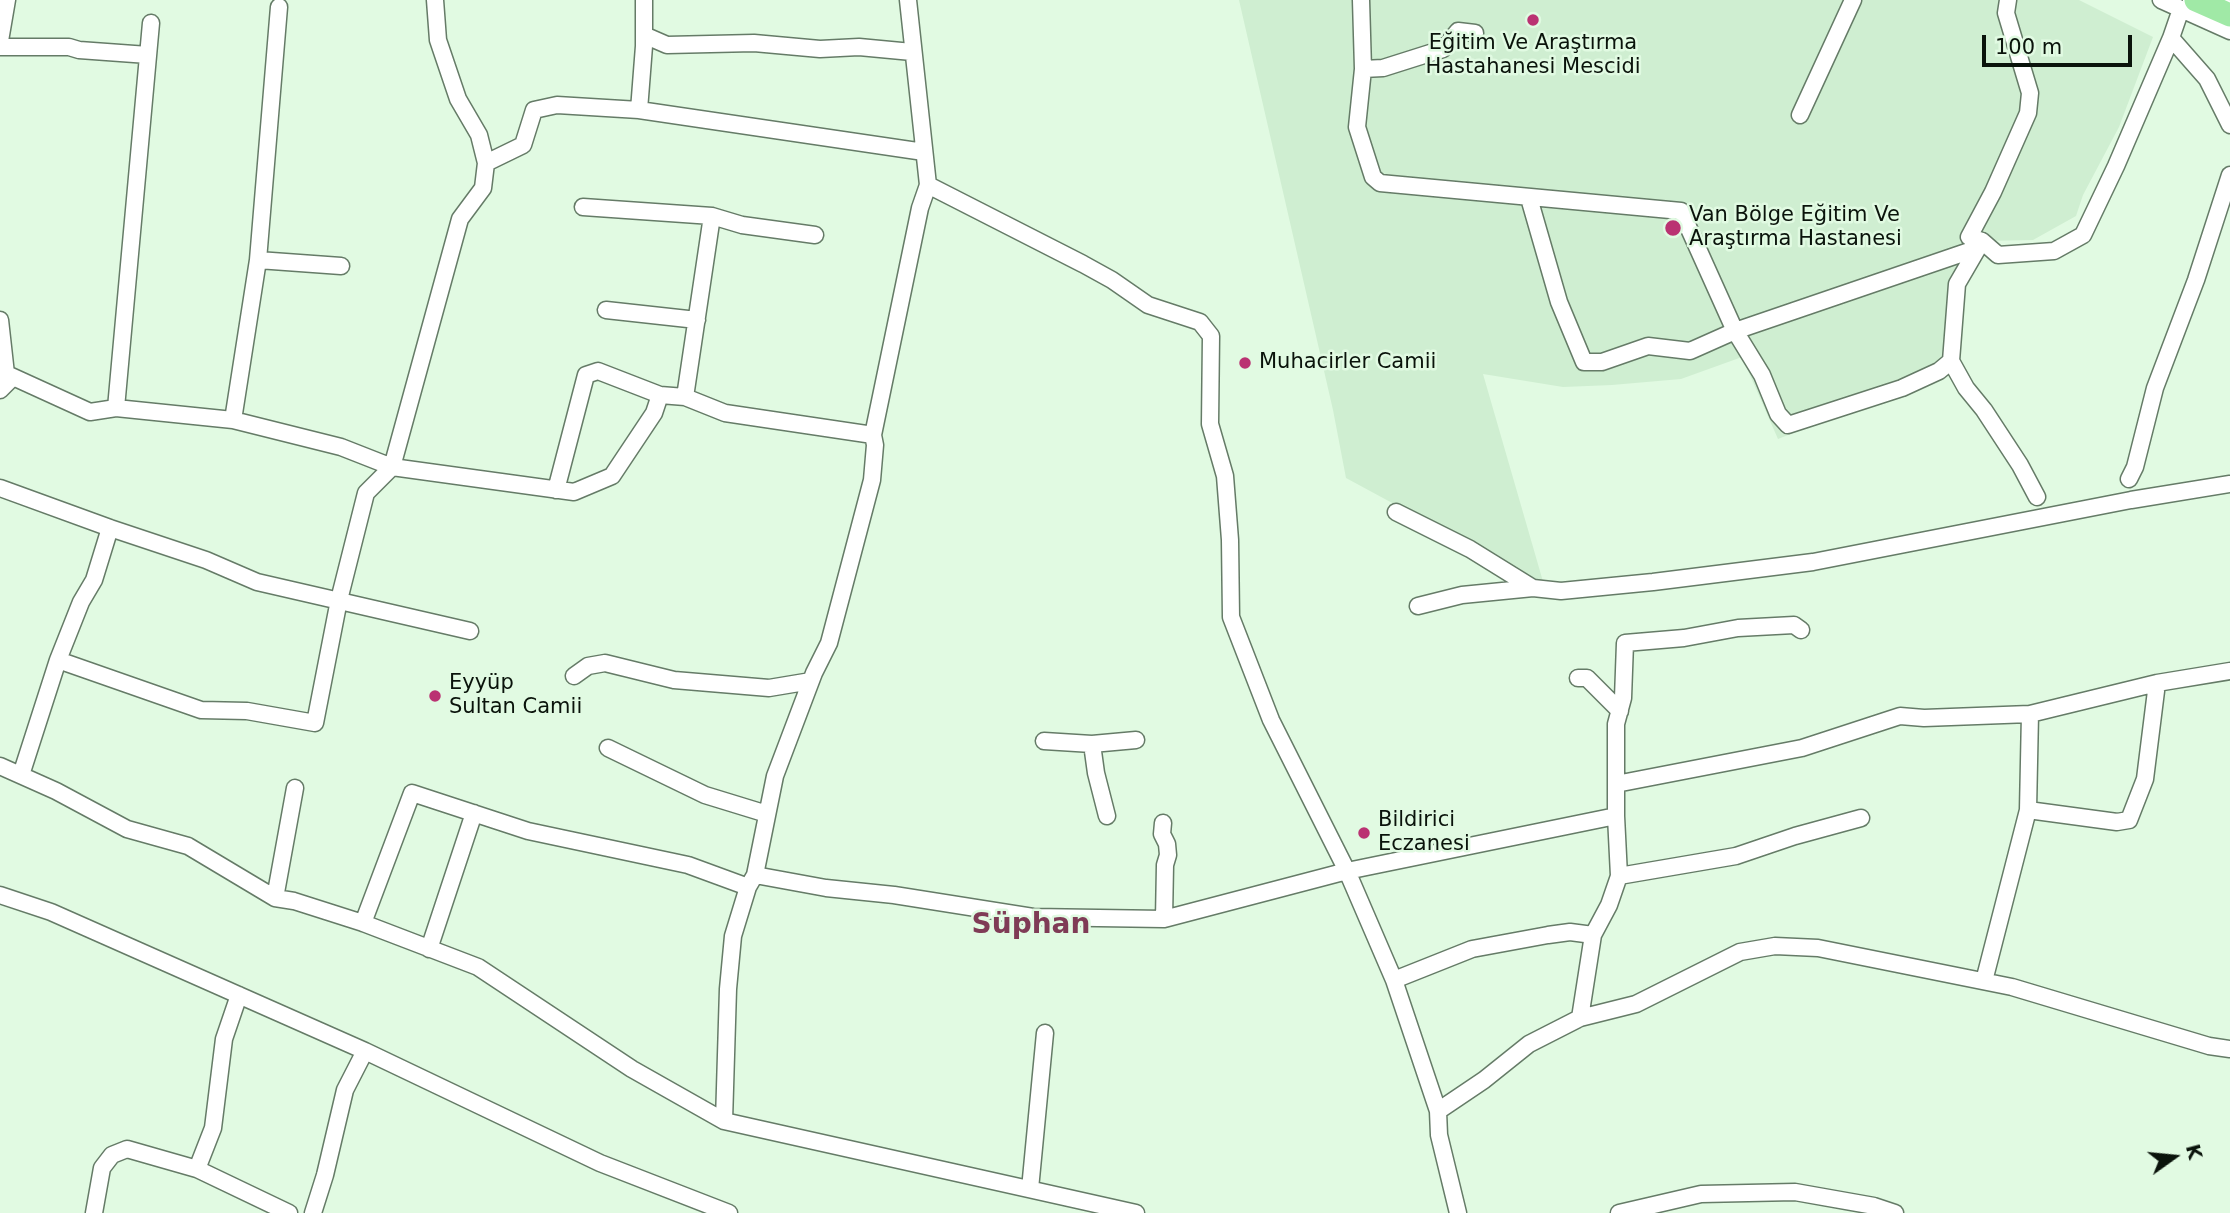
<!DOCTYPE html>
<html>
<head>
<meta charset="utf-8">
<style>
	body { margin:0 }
	#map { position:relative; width:2230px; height:1213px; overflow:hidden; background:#e1fae2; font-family:"DejaVu Sans",sans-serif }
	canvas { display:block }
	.north { position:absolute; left:2139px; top:1122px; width:70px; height:70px; -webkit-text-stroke:5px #e1fae2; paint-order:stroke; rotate:75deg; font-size:19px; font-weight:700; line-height:28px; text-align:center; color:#0a130b }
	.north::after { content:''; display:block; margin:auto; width:24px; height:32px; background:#0a130b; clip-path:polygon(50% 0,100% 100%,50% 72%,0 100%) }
	.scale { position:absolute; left:1982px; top:35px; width:150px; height:32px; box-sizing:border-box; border:4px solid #0a130b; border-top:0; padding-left:9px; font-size:21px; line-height:24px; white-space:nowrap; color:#0a130b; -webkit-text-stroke:5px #e1fae2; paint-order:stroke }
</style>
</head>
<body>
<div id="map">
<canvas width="2230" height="1213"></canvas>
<div class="north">K</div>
<div class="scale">100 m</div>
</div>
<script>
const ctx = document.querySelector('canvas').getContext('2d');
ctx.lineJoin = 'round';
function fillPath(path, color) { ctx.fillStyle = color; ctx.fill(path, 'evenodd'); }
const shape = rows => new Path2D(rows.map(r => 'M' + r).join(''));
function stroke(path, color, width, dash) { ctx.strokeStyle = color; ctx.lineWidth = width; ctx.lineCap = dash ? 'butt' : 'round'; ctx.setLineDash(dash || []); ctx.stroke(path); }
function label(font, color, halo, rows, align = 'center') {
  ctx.font = font + ' "DejaVu Sans",sans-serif'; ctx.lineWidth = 5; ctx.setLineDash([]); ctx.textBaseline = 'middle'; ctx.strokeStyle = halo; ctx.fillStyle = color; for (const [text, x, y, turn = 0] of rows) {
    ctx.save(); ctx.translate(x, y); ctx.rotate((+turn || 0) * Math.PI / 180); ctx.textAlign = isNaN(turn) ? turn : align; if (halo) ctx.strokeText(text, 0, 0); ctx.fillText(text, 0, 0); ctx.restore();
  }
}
fillPath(shape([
	[1239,0,2079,0,2153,37,2119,127,2083,195,2076,216,2033,240,1982,241,1958,260,1952,286,1943,368,1838,415,1778,439,1742,357,1681,379,1612,385,1563,387,1483,374,1544,585,1346,478,1333,410]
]), '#cfeed1');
const minor = shape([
	[1361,0,1363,69,1357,127,1373,177,1380,183,1681,211,1735,331,1762,375,1778,414,1788,425,1902,388,1939,371,1951,361],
	[2008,0,2006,13,2030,93,2028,113,1993,192,1969,237,1982,241,1957,284,1951,361,1966,388,1984,410,2020,465,2037,497],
	[2161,0,2230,31],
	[2181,9,2171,38,2207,79,2230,125],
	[644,35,667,45,754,43,820,49,859,47,912,52],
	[0,41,7,0],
	[0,47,69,47,79,50,148,55],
	[1363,69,1383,68,1443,49,1458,31,1475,33],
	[639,110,644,46,644,0],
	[1800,115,1853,0],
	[486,163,523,145,534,110,557,105,639,110,924,152],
	[928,185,1083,264,1112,280,1148,305,1200,322,1211,336,1210,424,1225,476,1230,540,1231,617,1271,720,1347,871,1394,980,1438,1111],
	[1529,198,1559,302,1584,362,1602,362,1648,346,1690,351,1735,331,1978,248],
	[583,207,712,216,742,225,815,235],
	[1982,241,1998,255,2054,251,2083,235,2116,166,2171,38],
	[258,260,341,266],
	[606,310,697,320],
	[0,320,6,374],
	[0,371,90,412,116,408,233,420,341,447,392,467,574,492,612,476,654,413,660,395,685,397,712,216],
	[0,390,13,377],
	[685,397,725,413,873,435],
	[116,408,151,23],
	[233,420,258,260,279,7],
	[2129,479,2135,467,2155,388,2196,280,2230,175],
	[0,488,110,528,206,560,257,582,470,631],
	[556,490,586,375,598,371,660,395],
	[1396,512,1470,549,1533,588,1561,591,1653,582,1813,562,2131,500,2230,484],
	[1418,606,1462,595,1533,588],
	[58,660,81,602,94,580,110,528],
	[574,676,588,666,605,663,674,680,769,688,811,681],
	[1578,678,1587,678,1620,711],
	[1044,741,1092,744,1136,740],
	[1092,744,1096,773,1107,816],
	[608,748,705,795,767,814],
	[0,766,56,791,127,829,188,846,275,898,294,901,363,923,478,967,632,1069,724,1121,1136,1213],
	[21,775,58,660,201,710,247,711,315,723,339,600,366,493,392,467,460,219,483,188,486,163,479,135,458,99,438,40,435,0],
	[1616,784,1802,748,1900,716,1924,718,2030,714,2157,683,2230,671],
	[2028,810,2117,822,2129,820,2145,779,2157,683],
	[1163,823,1162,834,1167,844,1168,855,1165,865,1164,919],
	[755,875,826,888,894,895,1033,917,1164,919,1347,871,1616,816],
	[1619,876,1736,856,1795,836,1861,818],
	[0,895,51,912,365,1051,600,1163,729,1213],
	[275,898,295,788],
	[363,923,412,793,528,831,688,865,748,887],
	[429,949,474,813],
	[1394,980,1472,949,1548,935,1570,932,1593,935],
	[1984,981,2028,810,2030,714],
	[1580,1018,1593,935,1609,905,1619,876,1616,816,1616,724,1623,698,1625,643,1684,638,1738,628,1794,625,1801,630],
	[724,1121,728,989,733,936,748,887,755,875,775,776,814,673,829,643,872,480,875,445,873,435,920,208,928,185,908,0],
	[197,1169,213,1128,224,1039,239,995],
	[1030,1189,1045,1033],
	[94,1213,102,1168,112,1155,127,1149,197,1169,289,1213],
	[313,1213,325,1175,345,1090,365,1051],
	[1458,1213,1439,1135,1438,1111,1484,1080,1529,1044,1580,1018,1636,1004,1740,952,1775,946,1818,948,2012,987,2209,1046,2230,1049],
	[1619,1213,1701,1194,1795,1192,1874,1206,1895,1213]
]);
const highway = shape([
	[2196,0,2230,15]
]);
stroke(minor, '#657b67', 19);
stroke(highway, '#fff', 26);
stroke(minor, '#fff', 16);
stroke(highway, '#a0e9a6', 23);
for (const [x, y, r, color] of [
	[1533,20,7,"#ba3272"],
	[1673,228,9,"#ba3272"],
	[1245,363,7,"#ba3272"],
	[435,696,7,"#ba3272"],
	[1364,833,7,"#ba3272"]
]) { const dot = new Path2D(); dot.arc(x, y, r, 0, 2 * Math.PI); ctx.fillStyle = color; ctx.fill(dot); stroke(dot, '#e1fae2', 2.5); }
label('21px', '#0a130b', '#e1fae2', [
	["Eğitim Ve Araştırma",1533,44,"center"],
	["Hastahanesi Mescidi",1533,68,"center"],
	["Van Bölge Eğitim Ve",1689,216],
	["Araştırma Hastanesi",1689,240],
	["Muhacirler Camii",1259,363],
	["Eyyüp",449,684],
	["Sultan Camii",449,708],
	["Bildirici",1378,821],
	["Eczanesi",1378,845]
], 'left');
label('bold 28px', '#7f3b56', '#e1fae2', [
	["Süphan",1031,926]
]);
</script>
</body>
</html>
